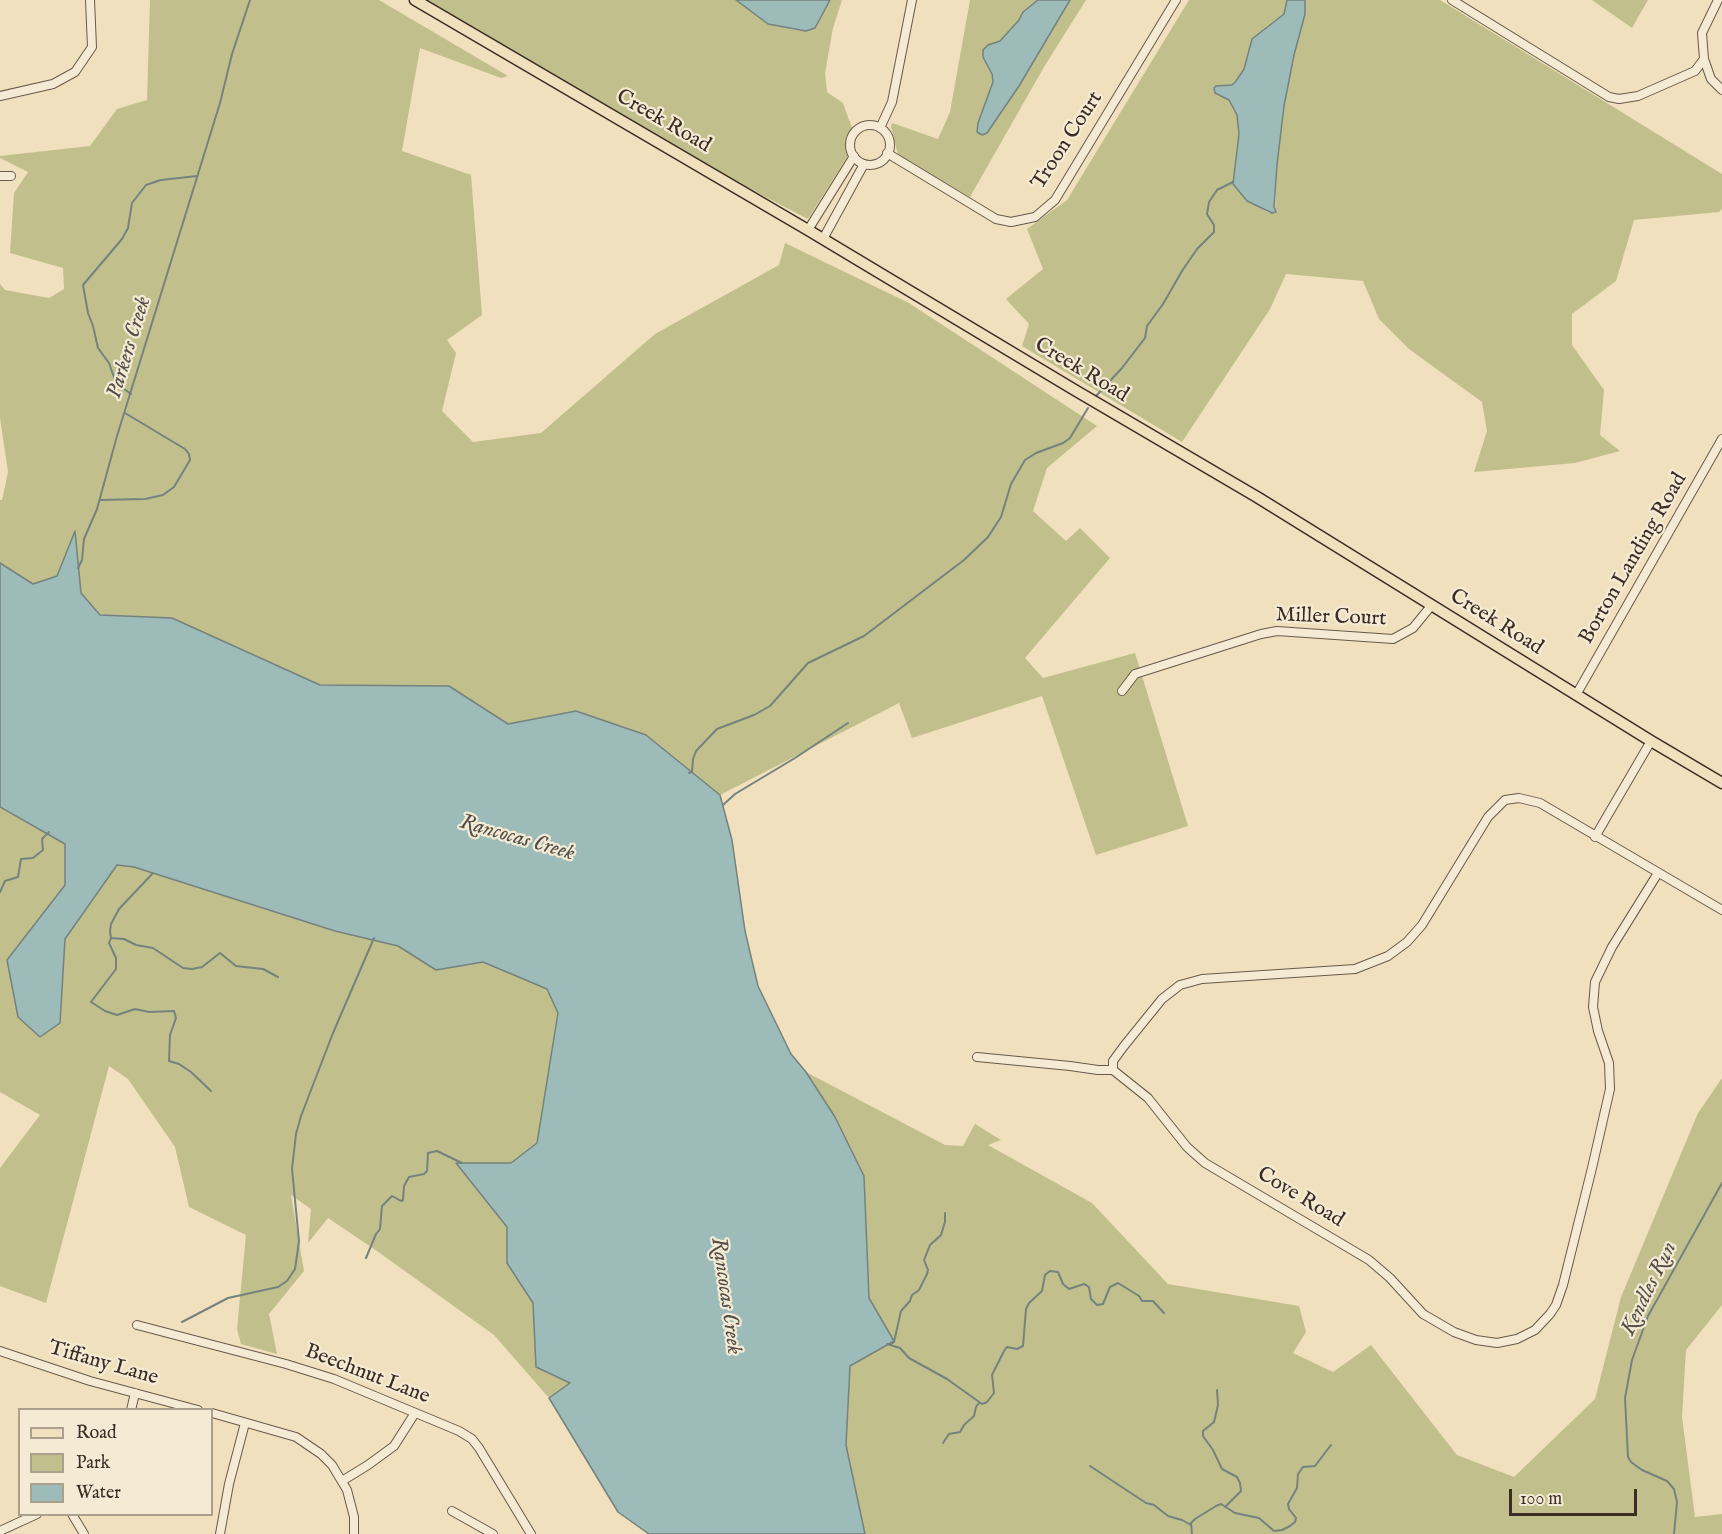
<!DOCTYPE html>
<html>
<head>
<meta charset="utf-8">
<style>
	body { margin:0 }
	#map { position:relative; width:1722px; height:1534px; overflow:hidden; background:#f0e0bd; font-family:"IM FELL English",serif }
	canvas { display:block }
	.legend { position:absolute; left:18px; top:1408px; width:195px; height:108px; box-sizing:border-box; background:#f5ebd4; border:2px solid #ab9f8e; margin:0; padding:8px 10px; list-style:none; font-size:18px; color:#3b2c26 }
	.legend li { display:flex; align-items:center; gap:12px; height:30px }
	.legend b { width:30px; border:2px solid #ab9f8e }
	.scale { position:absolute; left:1509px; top:1489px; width:128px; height:27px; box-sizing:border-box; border:3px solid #3b2c26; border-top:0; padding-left:8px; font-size:18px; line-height:21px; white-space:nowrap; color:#3b2c26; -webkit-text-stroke:4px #f5ebd4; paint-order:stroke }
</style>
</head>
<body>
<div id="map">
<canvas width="1722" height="1534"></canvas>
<ul class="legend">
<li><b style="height:8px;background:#f0e0bd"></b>Road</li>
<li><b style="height:16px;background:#c1c08c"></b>Park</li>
<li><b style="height:16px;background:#9cbbb9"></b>Water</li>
</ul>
<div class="scale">100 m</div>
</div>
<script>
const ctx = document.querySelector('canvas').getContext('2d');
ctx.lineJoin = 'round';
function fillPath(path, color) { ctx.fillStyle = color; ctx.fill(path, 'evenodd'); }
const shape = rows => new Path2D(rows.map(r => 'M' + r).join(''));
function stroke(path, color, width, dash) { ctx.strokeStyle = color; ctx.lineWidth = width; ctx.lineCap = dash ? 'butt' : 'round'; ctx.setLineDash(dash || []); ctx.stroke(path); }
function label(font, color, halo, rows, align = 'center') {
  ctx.font = font + ' "IM FELL English",serif'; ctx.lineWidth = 4.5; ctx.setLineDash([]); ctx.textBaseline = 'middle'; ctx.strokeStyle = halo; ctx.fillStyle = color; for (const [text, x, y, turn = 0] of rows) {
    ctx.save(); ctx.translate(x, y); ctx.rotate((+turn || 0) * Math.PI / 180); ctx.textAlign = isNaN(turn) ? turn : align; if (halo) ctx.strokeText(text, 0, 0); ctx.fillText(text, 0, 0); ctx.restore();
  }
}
fillPath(shape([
	[150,0,379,0,508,76,501,78,420,48,402,151,471,175,482,315,447,340,456,353,442,411,473,442,541,433,655,334,779,265,785,243,909,303,1097,426,1047,468,1033,511,1066,541,1080,528,1110,558,1025,658,1043,678,1135,653,1188,826,1096,855,1042,696,912,738,899,703,720,795,646,735,576,711,508,724,449,686,320,685,172,618,100,615,81,593,75,532,57,576,33,584,0,563,0,500,2,500,8,472,0,418,0,284,5,290,49,298,64,289,63,268,10,253,14,193,28,172,0,158,0,156,90,146,117,109,147,100],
	[423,0,842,0,833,28,825,73,827,92,843,103,852,128,847,139,847,157,808,219,638,131],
	[970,0,1086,0,1044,67,970,197,898,155,891,127,892,123,938,139,950,112],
	[1189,0,1287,0,1284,14,1252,39,1244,69,1236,81,1232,85,1214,87,1215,93,1229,100,1237,115,1239,134,1233,185,1247,201,1269,213,1275,213,1277,165,1284,106,1294,55,1304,17,1305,0,1440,0,1722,174,1722,209,1719,212,1634,220,1616,281,1572,314,1572,345,1604,390,1600,435,1620,451,1575,463,1474,472,1487,431,1482,402,1409,349,1379,319,1363,281,1286,274,1270,309,1182,442,1022,346,1029,324,1006,299,1043,269,1027,229,1067,200],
	[1592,0,1648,0,1632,28],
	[0,807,65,844,65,885,7,960,60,1023,65,939,117,865,134,867,335,931,398,946,436,970,483,962,547,989,558,1013,537,1143,511,1163,457,1163,507,1227,507,1263,533,1303,536,1367,570,1383,549,1398,494,1335,377,1251,328,1218,308,1243,311,1209,291,1195,304,1271,269,1314,277,1354,241,1344,237,1329,246,1235,189,1207,175,1147,128,1079,109,1066,46,1303,0,1286,0,1168,40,1115,0,1092],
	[806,1072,945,1145,963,1146,975,1124,1001,1140,988,1145,1092,1203,1168,1284,1299,1306,1306,1332,1293,1353,1333,1372,1371,1345,1457,1455,1514,1477,1595,1399,1621,1297,1698,1113,1722,1078,1722,1305,1686,1350,1682,1417,1695,1517,1722,1514,1722,1534,865,1534,846,1445,850,1366,894,1341,869,1298,864,1175,835,1117]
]), '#c1c08c');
const water = shape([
	[736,0,830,0,815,28,806,31,768,24,736,0],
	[1038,0,1070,0,1019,86,987,133,982,135,977,132,978,123,993,82,992,74,983,57,983,50,988,45,1000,41,1019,20,1023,12,1038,0],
	[1287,0,1305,0,1305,14,1294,55,1284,106,1277,165,1274,207,1276,212,1272,213,1247,201,1233,184,1239,134,1237,115,1229,100,1215,93,1214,88,1216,86,1232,85,1236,81,1244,69,1252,39,1284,14,1287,0],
	[75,531,81,593,100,615,172,618,320,685,449,686,508,724,576,711,646,735,720,795,732,840,745,931,758,986,791,1054,806,1072,835,1117,864,1176,869,1298,894,1341,850,1366,846,1445,865,1534,649,1534,618,1512,549,1398,570,1383,536,1367,533,1303,507,1263,507,1227,456,1163,511,1163,537,1143,558,1013,547,989,483,962,436,970,398,946,335,931,134,867,117,865,65,939,60,1023,40,1037,18,1017,7,960,65,885,65,844,0,807,0,563,33,584,57,576,75,531]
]);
fillPath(water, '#9cbbb9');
stroke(water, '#75827e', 1.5);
stroke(shape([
	[131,394,116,383,109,363,98,348,93,326,88,313,83,285,122,239,128,228,132,203,146,185,161,180,197,176],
	[1096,396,1122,368,1145,338,1147,326,1163,304,1182,271,1197,249,1214,232,1214,225,1207,214,1209,202,1217,190,1233,182],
	[100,500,145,499,163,495,174,487,190,460,189,454,185,449,125,413],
	[78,568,82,560,84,539,97,509,117,436,220,103,232,54,250,0],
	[689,773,692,772,693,759,696,751,717,729,754,715,770,706,808,663,864,636,964,560,988,537,1001,517,1011,484,1025,460,1036,453,1063,443,1070,438,1088,408],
	[723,805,735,794,795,758,848,723],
	[153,873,119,909,111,924,110,931,111,938,109,943,116,958,116,969,91,1002,105,1011,117,1015,135,1009,149,1012,174,1011,176,1018,170,1035,169,1061,179,1064,191,1072,211,1091],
	[0,892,5,881,18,877,21,859,33,858,43,850,42,839,49,832],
	[111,938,124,939,136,945,153,948,183,968,192,969,202,967,220,953,236,966,263,969,278,977],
	[366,1258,376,1234,380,1229,382,1206,392,1196,401,1201,403,1200,404,1186,409,1177,424,1174,427,1171,428,1153,437,1151,462,1163],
	[182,1322,228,1298,278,1287,287,1281,295,1269,299,1241,292,1169,296,1134,301,1116,333,1033,374,938],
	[887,1344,900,1348,909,1358,947,1379,982,1404,987,1402,994,1393,992,1375,1004,1351,1007,1347,1017,1349,1023,1346,1026,1309,1029,1303,1042,1291,1045,1275,1050,1271,1058,1272,1063,1284,1069,1289,1084,1284,1086,1285,1089,1287,1091,1299,1097,1305,1103,1304,1110,1287,1118,1283,1139,1296,1142,1301,1153,1301,1164,1313],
	[890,1345,894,1342,901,1311,910,1301,912,1295,919,1290,927,1274,928,1270,924,1260,930,1245,941,1235,945,1222,945,1213],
	[1217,1390,1218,1405,1214,1422,1203,1431,1203,1436,1213,1450,1222,1469,1237,1477,1240,1483,1241,1491,1226,1506],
	[943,1443,949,1434,960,1432,964,1425,974,1416,976,1407,979,1403],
	[1090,1466,1146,1503,1154,1505,1168,1516,1182,1520,1191,1525],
	[1192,1534,1191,1523,1195,1519,1216,1506,1221,1504,1235,1513,1259,1518,1274,1531,1282,1530,1290,1526,1295,1522,1296,1518,1289,1509,1288,1504,1297,1488,1298,1474,1303,1467,1315,1466,1331,1445],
	[1674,1534,1677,1502,1674,1489,1667,1481,1642,1470,1631,1462,1628,1457,1625,1398,1632,1360,1648,1316,1722,1183]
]), '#75827e', 2);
const minor = shape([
	[1452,0,1609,97,1619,99,1638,96,1695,71,1704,59],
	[1718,0,1702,33,1704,59,1711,79,1722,90],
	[0,96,53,84,75,72,92,47,90,0],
	'850 145a20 20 0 1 1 40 0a20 20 0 1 1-40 0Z',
	[880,128,892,102,912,0],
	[887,153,996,219,1011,222,1035,217,1055,200,1176,0],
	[0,176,11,176],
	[808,230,854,156],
	[823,239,864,164],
	[1122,691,1135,674,1261,634,1277,631,1393,639,1413,628,1431,606],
	[1576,695,1722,439],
	[1595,837,1651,741],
	[1658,873,1612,947,1595,982,1593,1007,1598,1031,1609,1063,1610,1089,1592,1168,1563,1285,1556,1305,1550,1314,1535,1330,1517,1339,1497,1343,1476,1340,1454,1332,1423,1314,1390,1278,1369,1260,1205,1163,1187,1147,1148,1098,1113,1070,1113,1061,1124,1046,1162,999,1180,985,1202,979,1355,969,1388,956,1407,942,1422,925,1488,817,1505,800,1519,798,1540,803,1722,910],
	[977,1057,1070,1066,1098,1070,1113,1070],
	[137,1325,286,1364,334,1379,459,1431,472,1439,479,1448,531,1534],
	[0,1351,90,1381,198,1410],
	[131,1410,135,1393],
	[212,1413,296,1437,321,1454,332,1465,347,1490,354,1517,354,1534],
	[342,1481,368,1465,394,1446,415,1413],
	[452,1511,493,1534],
	[72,1514,84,1534],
	[0,1531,37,1514],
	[220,1534,229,1484,245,1423]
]);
const major = shape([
	[415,0,808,230,1073,389,1257,497,1651,741,1722,783]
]);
stroke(minor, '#68594c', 10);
stroke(major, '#3b2c26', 13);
stroke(minor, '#f5ebd4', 8);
stroke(major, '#f0e0bd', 10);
label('21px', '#3b2c26', '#f5ebd4', [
	["Creek Road",663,122,30],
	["Troon Court",1068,141,-57],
	["Creek Road",1081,371,31],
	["Borton Landing Road",1634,559,-60],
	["Miller Court",1331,618,2],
	["Creek Road",1496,623,32],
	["Cove Road",1300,1198,31],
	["Tiffany Lane",103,1364,16],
	["Beechnut Lane",367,1375,21]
]);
label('italic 22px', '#53504b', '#f5ebd4', [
	["Parkers Creek",130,348,-73],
	["Rancocas Creek",517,839,16],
	["Kendles Run",1650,1289,-64],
	["Rancocas Creek",725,1296,82]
]);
</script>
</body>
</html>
